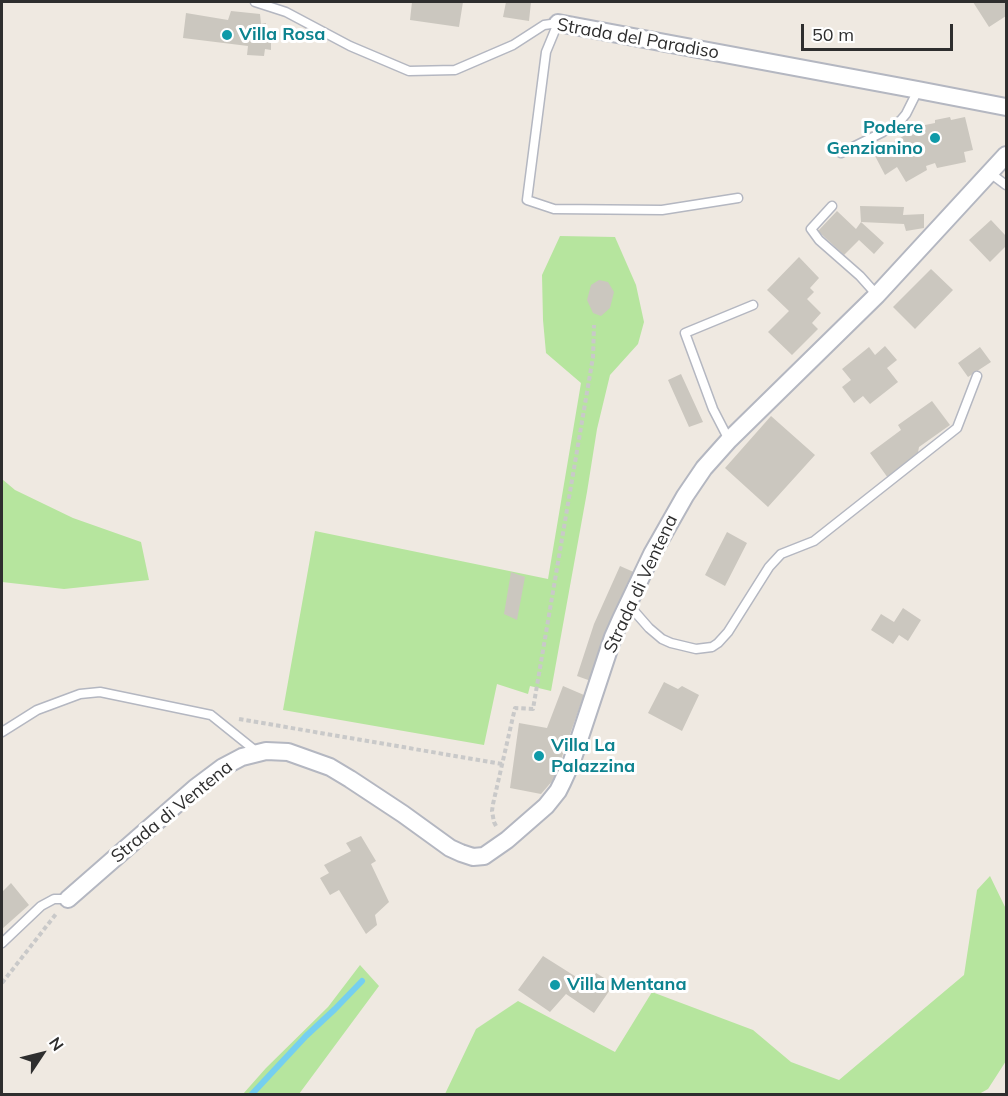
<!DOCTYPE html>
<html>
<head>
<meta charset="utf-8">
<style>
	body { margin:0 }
	#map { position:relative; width:1008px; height:1096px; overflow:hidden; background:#efe9e1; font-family:Mulish,sans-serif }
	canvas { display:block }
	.frame { position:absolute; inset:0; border:3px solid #2e2e2e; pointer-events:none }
	.north { position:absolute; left:12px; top:1024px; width:60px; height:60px; -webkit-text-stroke:4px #fff; paint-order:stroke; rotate:55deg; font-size:16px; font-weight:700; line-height:24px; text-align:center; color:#2e2e2e }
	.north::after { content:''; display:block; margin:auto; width:21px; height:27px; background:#2e2e2e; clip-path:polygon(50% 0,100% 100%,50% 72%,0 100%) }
	.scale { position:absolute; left:801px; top:24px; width:152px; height:27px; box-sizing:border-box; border:3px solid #2e2e2e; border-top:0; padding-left:8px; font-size:18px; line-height:21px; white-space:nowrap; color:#2e2e2e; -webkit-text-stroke:4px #fff; paint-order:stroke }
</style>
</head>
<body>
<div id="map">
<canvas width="1008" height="1096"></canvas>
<div class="frame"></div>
<div class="north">N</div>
<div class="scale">50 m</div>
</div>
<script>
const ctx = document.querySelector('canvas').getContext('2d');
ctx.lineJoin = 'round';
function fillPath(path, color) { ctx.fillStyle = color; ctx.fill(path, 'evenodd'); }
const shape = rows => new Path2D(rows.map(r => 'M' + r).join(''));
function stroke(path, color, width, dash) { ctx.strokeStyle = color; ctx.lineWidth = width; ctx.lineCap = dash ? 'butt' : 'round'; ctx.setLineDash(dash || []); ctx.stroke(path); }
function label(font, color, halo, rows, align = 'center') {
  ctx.font = font + ' Mulish,sans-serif'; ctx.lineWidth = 6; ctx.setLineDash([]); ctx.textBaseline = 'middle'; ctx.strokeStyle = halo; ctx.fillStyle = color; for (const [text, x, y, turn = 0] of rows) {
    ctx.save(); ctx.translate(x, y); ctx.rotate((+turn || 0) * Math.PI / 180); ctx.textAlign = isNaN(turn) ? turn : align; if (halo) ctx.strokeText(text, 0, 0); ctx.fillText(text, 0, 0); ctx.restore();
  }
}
fillPath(shape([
	[560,236,615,237,636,285,644,322,638,344,610,375,597,429,587,492,551,691,530,686,528,694,497,684,484,745,283,710,315,531,548,579,581,383,546,353,543,320,542,275],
	[2,479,15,490,73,518,141,542,149,580,64,589,2,582],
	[990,876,1006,909,1006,1061,988,1089,979,1094,445,1094,476,1029,518,1001,615,1052,652,992,753,1030,791,1062,839,1080,964,975,977,890],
	[360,965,379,986,299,1094,243,1094,266,1068,328,1007]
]), '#b6e59e');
stroke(shape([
	[252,1094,306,1036,335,1009,362,981]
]), '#75cff0', 6);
fillPath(shape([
	[412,2,463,2,459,27,410,20],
	[506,2,531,2,529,21,503,17],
	[973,2,1006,2,1006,16,989,27],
	[231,11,260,14,261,24,266,23,266,31,271,30,271,50,265,49,264,56,247,55,248,46,183,38,186,13,228,20],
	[950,117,951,120,965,117,973,150,964,152,966,162,937,168,935,163,926,166,927,170,906,182,897,167,885,175,874,154,920,126,935,123,935,120],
	[860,206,904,207,903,215,924,214,924,228,906,231,904,224,861,222],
	[837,211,856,229,861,222,884,243,874,254,859,240,844,255,818,231],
	[991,220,1006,236,1006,246,990,262,969,240],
	[799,257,819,278,810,288,814,292,807,299,821,313,812,323,818,329,792,355,768,332,789,311,767,290],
	[931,269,953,290,915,329,893,307],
	[599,280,608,282,614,292,610,308,601,316,593,313,587,300,591,285],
	[885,346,897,360,887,368,898,382,870,404,863,396,854,403,842,387,851,380,842,369,869,347,875,355],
	[980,347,991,362,968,377,958,363],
	[681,374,703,422,689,427,668,380],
	[932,401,950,425,919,447,917,458,888,478,870,453,901,430,898,425],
	[771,416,815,455,768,507,725,468],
	[727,532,747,543,725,586,705,575],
	[620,566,636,573,591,681,577,676,594,624],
	[511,572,525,577,517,620,504,614],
	[903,608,921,620,908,641,899,635,893,644,871,630,881,614,894,622],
	[664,682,678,689,682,686,699,695,682,731,648,713],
	[563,686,584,695,554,779,541,794,510,788,519,723,547,728],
	[361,836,376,861,371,864,389,902,375,915,377,925,366,934,339,890,330,895,320,878,329,873,324,865,351,851,346,843],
	[11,883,29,905,2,929,2,892],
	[543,956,589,985,596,973,614,984,594,1013,566,994,550,1012,518,990]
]), '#cbc7bf');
const service = shape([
	[255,2,286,12,350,46,409,71,455,70,513,45,544,25,558,23,546,52,527,200,554,209,662,210,738,198],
	[841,153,883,132,901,120,906,114,918,90],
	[990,173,1006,185],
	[832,206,811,229,819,240,860,276,877,295],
	[729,440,713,409,685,333,753,305],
	[628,604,649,628,662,639,671,643,696,649,712,647,718,643,728,632,769,567,781,554,814,541,957,428,977,376],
	[2,732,37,710,80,694,100,692,211,715,257,752],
	[2,943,41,906,54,899,68,899]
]);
const minor = shape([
	[558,23,918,90,1006,107],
	[68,899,195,788,223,767,242,757,266,751,288,752,330,767,350,779,403,814,450,848,461,853,473,857,484,856,507,840,546,806,558,791,562,783,572,761,613,637,621,619,652,554,685,496,704,468,729,440,877,295,1006,155]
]);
stroke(service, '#b4b7c1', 11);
stroke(minor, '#b4b7c1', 20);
stroke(shape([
	[239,719,502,764],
	[496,826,494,822,492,811,493,804,515,708,533,709,593,357,594,325],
	[2,983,56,914]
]), '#c9c9c9', 4, [4.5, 3]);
stroke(service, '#fff', 8);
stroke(minor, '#fff', 16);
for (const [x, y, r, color] of [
	[227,35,6,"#0f9aa8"],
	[935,138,6,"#0f9aa8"],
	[539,756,6,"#0f9aa8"],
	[555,985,6,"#0f9aa8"]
]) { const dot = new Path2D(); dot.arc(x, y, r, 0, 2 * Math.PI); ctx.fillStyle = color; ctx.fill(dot); stroke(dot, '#fff', 2); }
label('bold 18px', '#0d838f', '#fff', [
	["Villa Rosa",239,35],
	["Podere",923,128,"right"],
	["Genzianino",923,149,"right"],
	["Villa La",551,746],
	["Palazzina",551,767],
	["Villa Mentana",567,985]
], 'left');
label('18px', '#2e2e2e', '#fff', [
	["Strada del Paradiso",638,39,10],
	["Strada di Ventena",641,584,-65],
	["Strada di Ventena",172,812,-39]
]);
</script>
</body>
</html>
